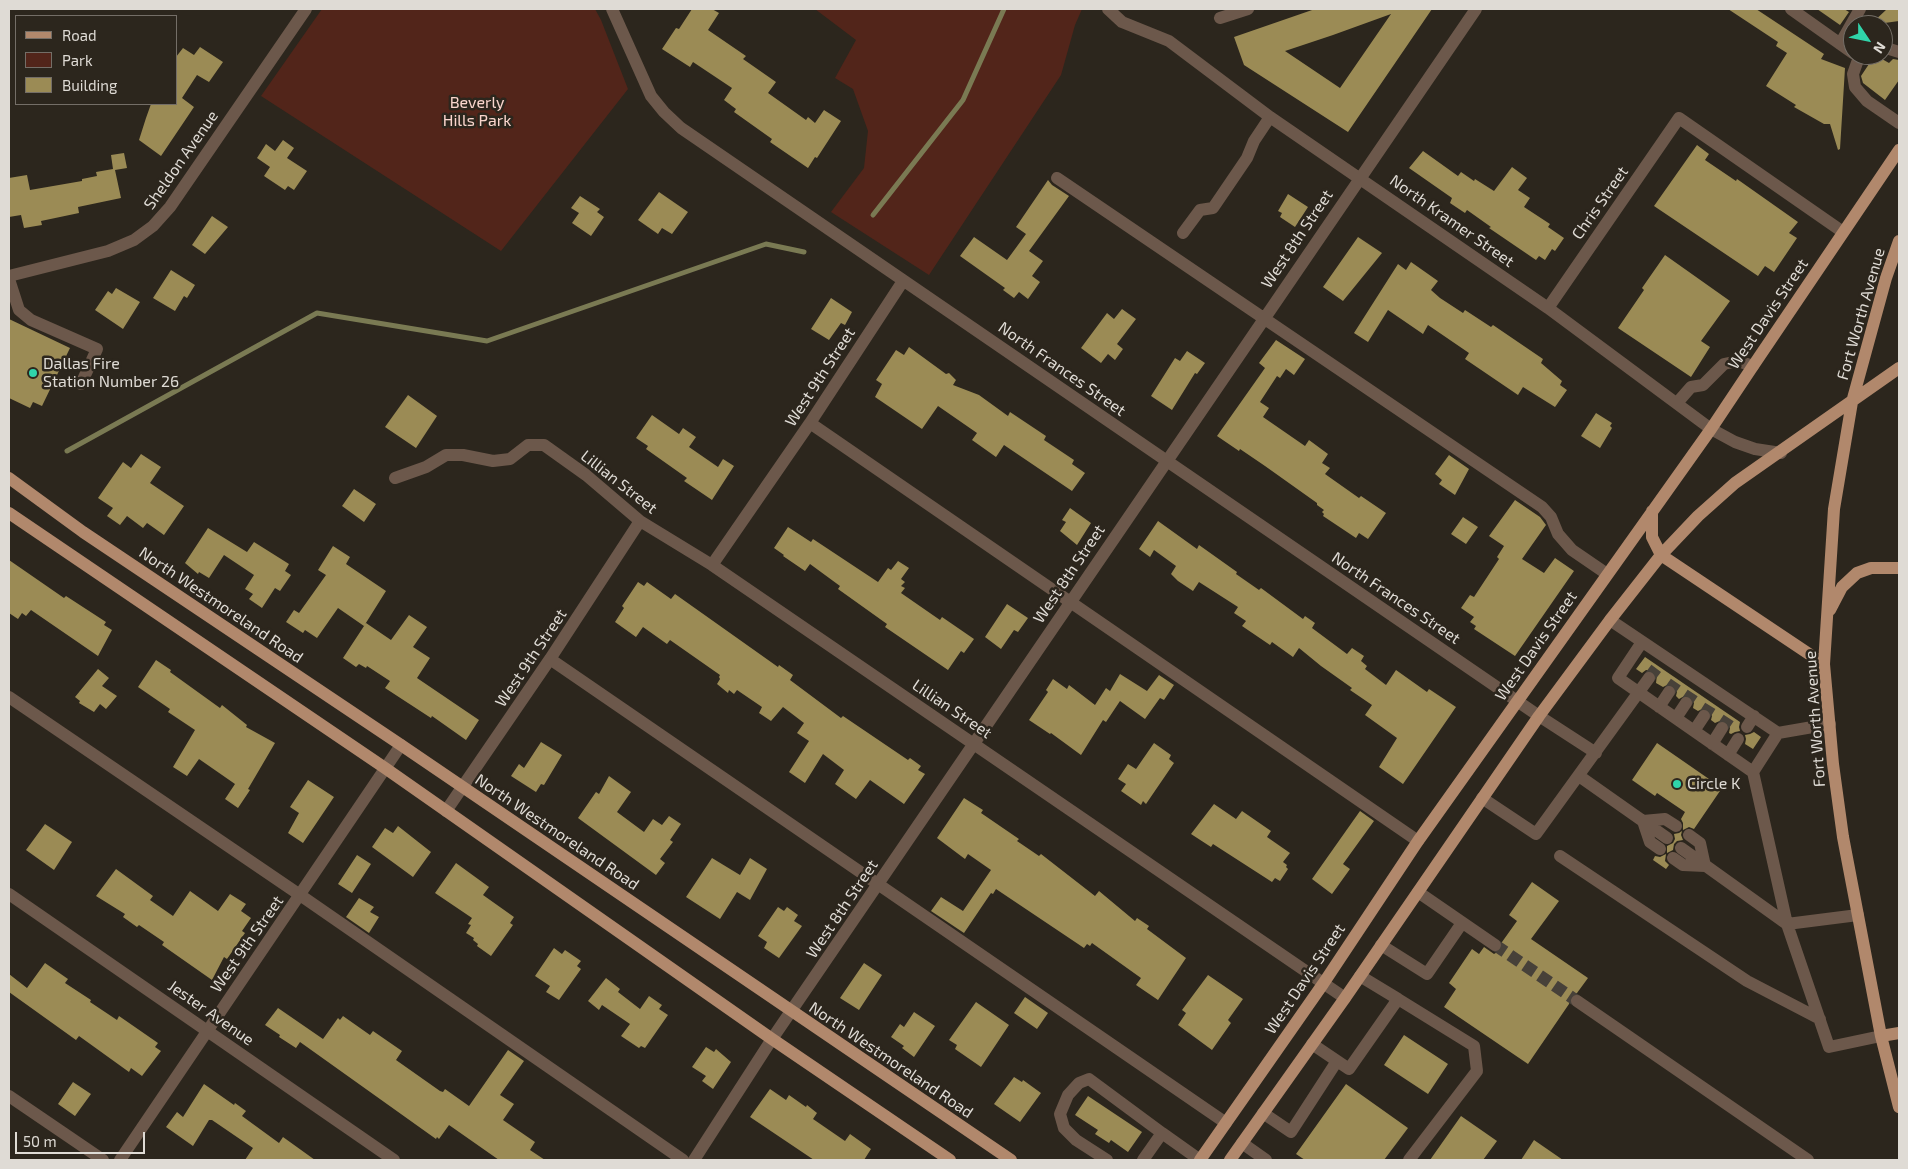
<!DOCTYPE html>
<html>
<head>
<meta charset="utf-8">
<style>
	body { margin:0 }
	#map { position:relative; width:1908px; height:1169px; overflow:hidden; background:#2c261d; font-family:"Exo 2",sans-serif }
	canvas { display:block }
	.frame { position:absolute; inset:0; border:10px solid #dfdbd5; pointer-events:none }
	.legend { position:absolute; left:15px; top:15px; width:162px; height:90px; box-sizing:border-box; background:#2c261d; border:1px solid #746e67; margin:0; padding:6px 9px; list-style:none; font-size:15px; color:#dfdbd5 }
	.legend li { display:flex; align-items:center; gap:10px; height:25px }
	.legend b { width:25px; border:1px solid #746e67 }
	.north { position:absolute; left:1843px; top:15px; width:50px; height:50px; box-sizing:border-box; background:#2c261d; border:1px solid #746e67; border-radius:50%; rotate:124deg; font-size:14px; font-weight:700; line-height:20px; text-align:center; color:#dfdbd5 }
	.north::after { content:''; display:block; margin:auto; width:18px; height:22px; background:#30d4aa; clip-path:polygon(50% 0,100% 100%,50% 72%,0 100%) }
	.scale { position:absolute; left:15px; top:1132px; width:130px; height:22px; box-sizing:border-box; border:2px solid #dfdbd5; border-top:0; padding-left:6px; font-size:15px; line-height:18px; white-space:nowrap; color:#dfdbd5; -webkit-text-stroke:4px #2c261d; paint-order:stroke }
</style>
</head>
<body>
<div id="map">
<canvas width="1908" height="1169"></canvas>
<div class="frame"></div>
<ul class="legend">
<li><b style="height:6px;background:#b1886c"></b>Road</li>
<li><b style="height:14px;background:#52251a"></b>Park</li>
<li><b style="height:14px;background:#9b8b55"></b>Building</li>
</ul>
<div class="north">N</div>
<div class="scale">50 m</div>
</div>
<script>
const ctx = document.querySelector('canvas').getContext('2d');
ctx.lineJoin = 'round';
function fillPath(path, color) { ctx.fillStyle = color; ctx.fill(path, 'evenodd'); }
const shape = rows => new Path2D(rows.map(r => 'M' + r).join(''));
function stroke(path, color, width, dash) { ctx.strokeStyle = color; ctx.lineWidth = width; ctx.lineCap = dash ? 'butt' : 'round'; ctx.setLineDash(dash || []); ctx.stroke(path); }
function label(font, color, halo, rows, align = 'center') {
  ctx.font = font + ' "Exo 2",sans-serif'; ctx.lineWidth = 5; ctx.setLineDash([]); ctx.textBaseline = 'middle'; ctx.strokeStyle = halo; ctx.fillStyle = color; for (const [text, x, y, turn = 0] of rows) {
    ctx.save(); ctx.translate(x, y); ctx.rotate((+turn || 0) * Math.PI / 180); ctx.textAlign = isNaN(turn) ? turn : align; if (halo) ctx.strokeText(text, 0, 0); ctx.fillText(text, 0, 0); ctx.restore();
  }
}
fillPath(shape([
	[322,9,595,9,601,20,628,89,501,251,261,96],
	[815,9,1082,9,1075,25,1061,75,929,275,831,212,864,168,868,131,853,89,835,78,856,40]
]), '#52251a');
stroke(shape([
	[873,215,963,100,1004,9],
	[67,451,317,313,487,341,766,244,804,252]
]), '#7a7a53', 5);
fillPath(shape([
	[692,9,712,9,719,13,708,30,746,56,743,59,776,82,768,93,806,120,808,117,815,123,824,110,841,121,817,158,815,157,808,168,770,142,772,139,734,112,736,109,724,100,732,88,693,62,690,67,662,49,676,28,679,29],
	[1315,9,1432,9,1348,132,1244,65,1234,37],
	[1391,14,1340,88,1285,51,1333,35],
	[1728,9,1756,9,1824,54,1821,59,1845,68,1840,149,1838,150,1830,124,1824,124,1794,107,1796,105,1766,86,1787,53,1776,46,1778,42],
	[1817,9,1844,9,1849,12,1840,25],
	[1887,9,1899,9,1899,21,1870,25],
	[200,47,223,62,209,82,197,75,182,98,194,107,161,156,139,140,146,118,151,104,176,104,176,57,183,48,194,55],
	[1875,55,1889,63,1893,59,1899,60,1899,80,1885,100,1863,83,1861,76],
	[283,140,294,148,287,158,307,171,294,190,288,186,285,190,264,176,270,167,257,158,266,144,275,151],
	[1697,145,1709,154,1705,160,1736,181,1737,179,1798,222,1789,233,1797,238,1774,272,1765,266,1758,276,1654,206],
	[1423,151,1458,176,1461,172,1474,181,1475,179,1494,191,1512,167,1527,178,1518,190,1530,198,1524,207,1550,224,1548,227,1564,238,1555,251,1552,249,1545,260,1539,256,1536,260,1489,228,1491,227,1467,210,1465,213,1450,203,1452,198,1409,168],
	[124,153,127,168,115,170,121,198,78,207,79,213,41,221,42,225,24,228,21,215,9,217,9,178,27,175,30,190,82,181,82,179,97,176,96,172,113,169,111,155],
	[1048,180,1052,185,1069,196,1029,251,1043,261,1032,276,1040,282,1028,299,1019,292,1014,298,1003,290,1005,288,960,256,974,237,1007,260,1026,234,1016,227],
	[659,192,688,212,672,234,662,228,658,234,638,220],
	[1288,194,1308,207,1295,227,1280,217,1282,213,1278,211],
	[580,196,600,209,597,212,604,217,591,236,572,223,579,213,571,208],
	[212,216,228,227,205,254,192,245],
	[1358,237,1382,253,1343,301,1323,287],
	[1665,255,1730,301,1701,341,1710,347,1691,377,1618,328,1644,290,1642,288],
	[1411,262,1438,281,1431,290,1440,298,1463,313,1465,310,1491,327,1493,325,1543,359,1541,363,1562,381,1560,385,1567,390,1555,407,1523,387,1518,395,1465,359,1469,353,1428,325,1423,334,1388,310,1368,342,1354,333,1398,264,1406,270],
	[171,270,195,285,187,298,184,296,175,311,153,298],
	[116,288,140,302,123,329,95,310,108,291,112,294],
	[831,298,852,312,845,325,841,323,829,340,811,329],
	[1122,309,1136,319,1117,344,1123,349,1115,360,1108,354,1101,363,1081,348,1107,313,1114,319],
	[9,319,70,348,42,406,33,402,30,408,9,398],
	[1276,340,1305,359,1294,375,1286,369,1280,378,1277,376,1260,402,1269,408,1263,417,1305,446,1309,440,1328,454,1322,463,1330,468,1325,474,1359,498,1361,496,1386,513,1368,539,1359,533,1356,538,1323,516,1324,514,1322,512,1324,510,1317,505,1317,503,1265,466,1240,449,1239,451,1217,436,1265,368,1259,363],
	[909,347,946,374,949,373,956,380,953,385,979,395,1008,416,1010,412,1046,436,1044,440,1074,460,1072,464,1085,473,1072,491,1004,445,996,457,972,440,977,433,938,406,922,429,875,397,882,384,876,380,896,350,904,355],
	[1187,351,1205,363,1197,374,1195,373,1172,410,1151,396,1175,358,1180,361],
	[408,395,437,416,416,448,385,427],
	[1596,413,1612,423,1610,426,1612,428,1600,448,1581,436],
	[652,415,679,434,683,428,696,437,689,447,718,467,723,459,734,466,712,500,684,481,687,478,646,449,648,446,636,438],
	[141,454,161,467,150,483,184,506,164,535,147,523,143,528,127,516,120,525,107,516,113,508,98,498,123,462,131,468],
	[1449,455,1469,469,1455,495,1439,484,1442,480,1435,474],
	[354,489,376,504,364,522,342,506],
	[1515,500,1540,517,1546,525,1522,559,1544,573,1555,558,1574,571,1515,656,1474,629,1476,626,1470,622,1474,617,1461,608,1470,595,1474,597,1499,559,1497,557,1504,546,1489,536],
	[1070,508,1091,523,1077,545,1060,531,1066,522,1062,520],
	[1463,517,1478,527,1466,544,1451,534],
	[1158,521,1197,549,1199,545,1237,572,1236,574,1259,590,1261,588,1303,619,1305,616,1315,623,1312,628,1347,654,1352,648,1364,656,1361,661,1367,666,1365,669,1386,685,1396,670,1427,692,1429,689,1456,707,1403,784,1379,767,1397,738,1365,715,1372,705,1350,690,1352,688,1321,666,1299,648,1293,657,1272,642,1270,645,1242,626,1246,621,1234,613,1238,607,1199,582,1193,591,1178,581,1171,574,1176,566,1154,550,1150,557,1139,549],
	[788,527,811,542,813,539,878,582,888,568,891,570,898,561,909,568,901,579,905,582,901,586,905,588,901,593,940,620,942,617,974,639,964,653,961,651,948,670,885,627,887,624,838,589,840,586,810,564,805,571,783,556,784,555,774,548],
	[208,528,247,552,254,542,289,564,285,571,291,575,280,591,275,588,262,608,249,599,253,594,245,589,254,575,224,555,209,578,199,572,198,574,185,563],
	[333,546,350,557,346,564,386,591,364,626,338,608,317,638,305,630,303,633,286,622,294,610,299,613,326,575,318,570],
	[9,560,64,598,66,596,106,622,104,625,112,630,98,656,31,610,26,616,22,613,18,619,9,613],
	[638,582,644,586,647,582,671,599,675,594,778,667,779,665,793,675,790,680,841,718,843,716,908,760,910,758,921,766,918,770,925,774,904,804,870,780,856,799,835,784,844,770,823,754,805,783,789,772,809,741,797,733,804,723,783,707,771,721,759,713,762,707,737,690,734,694,729,690,728,693,717,684,720,679,719,677,720,675,670,640,667,644,643,627,636,637,615,622,624,608,622,606],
	[1007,604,1028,618,1018,632,1014,630,1001,649,985,637],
	[409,615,427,627,413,647,430,658,417,678,479,720,466,740,432,716,431,718,385,688,390,681,367,666,366,668,359,664,356,667,343,658,366,623,391,640],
	[1645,657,1740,722,1739,727,1740,731,1735,732,1731,734,1729,733,1730,728,1727,721,1722,720,1715,723,1711,720,1712,716,1709,710,1704,708,1698,711,1693,708,1694,703,1691,697,1686,695,1679,699,1676,696,1677,692,1674,686,1669,684,1663,687,1656,683,1657,675,1653,671,1646,670,1642,673,1636,669],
	[156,660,171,670,170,672,220,708,222,705,247,725,246,727,275,743,248,789,250,790,238,808,225,799,235,784,199,759,187,776,173,767,195,730,168,712,170,709,138,687],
	[98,669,109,678,102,686,117,696,106,709,100,704,94,712,79,703,80,701,75,697],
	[1120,674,1147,691,1159,675,1174,685,1164,700,1160,698,1145,719,1120,701,1106,722,1103,720,1081,755,1051,733,1050,734,1029,720,1048,692,1046,690,1053,679,1067,689,1069,685,1095,705,1106,688,1110,691],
	[1754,732,1761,737,1753,749,1745,744,1746,739,1745,735,1750,734],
	[541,742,562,755,544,785,541,784,536,792,511,776,519,764,524,768],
	[1154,743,1171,755,1169,759,1174,763,1146,804,1143,801,1141,805,1121,791,1126,784,1118,779,1128,764,1136,769],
	[1657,743,1722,788,1694,829,1689,827,1683,830,1683,823,1681,819,1685,812,1657,793,1655,796,1632,780],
	[609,776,631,792,617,812,644,832,653,819,662,825,669,816,681,824,670,840,673,842,660,859,665,863,656,875,578,818,596,792,599,794],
	[308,780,334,797,303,843,288,833,299,813,290,807],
	[964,798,983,810,981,813,1019,839,1017,841,1039,856,1041,854,1095,896,1099,891,1135,921,1137,918,1149,926,1147,929,1186,958,1158,1000,1136,985,1141,978,1092,943,1090,946,1087,944,1084,948,996,889,993,894,991,893,964,933,931,911,941,897,963,911,991,870,968,854,965,859,937,838],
	[1214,804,1236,819,1242,811,1271,831,1267,837,1290,853,1283,862,1287,865,1286,867,1288,869,1280,881,1275,878,1272,882,1213,844,1211,847,1191,834],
	[1360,811,1374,821,1343,864,1350,869,1332,894,1312,879],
	[45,824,72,842,54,870,26,850],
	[398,826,431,852,413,877,372,847,385,828,393,833],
	[1682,831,1681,835,1683,840,1677,841,1674,844,1673,850,1667,853,1667,846,1673,843,1675,839,1674,834,1679,833],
	[1666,854,1665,861,1669,865,1666,869,1653,860,1655,856,1660,857],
	[357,855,371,864,352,893,338,884],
	[712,858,740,875,750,858,767,869,750,900,737,892,720,919,686,897],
	[456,863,489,887,483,895,514,917,510,923,513,925,491,956,477,946,478,944,473,940,474,938,466,933,471,925,468,924,472,918,435,893],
	[116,869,153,896,150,900,173,916,190,891,218,911,230,894,246,904,241,911,251,918,242,931,245,933,227,959,224,957,212,980,162,945,164,942,139,925,137,927,123,917,125,914,96,896],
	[1532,882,1559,901,1531,939,1588,978,1577,993,1571,996,1569,1004,1528,1064,1444,1007,1456,989,1449,983,1472,949,1479,954,1484,947,1494,954,1501,950,1502,942,1517,921,1509,915],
	[359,898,374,907,370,912,379,917,369,933,346,917],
	[778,907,784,911,787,907,798,915,794,921,802,926,779,958,764,948,767,942,758,936],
	[554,948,562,954,565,950,581,961,577,966,581,969,559,1000,546,992,550,986,535,976],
	[45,963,68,979,65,983,91,1000,90,1002,117,1020,119,1016,158,1043,155,1047,161,1051,142,1076,131,1068,129,1072,79,1036,76,1040,9,992,9,974,27,988],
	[864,963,882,975,859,1010,840,998],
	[1208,975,1243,999,1228,1020,1231,1023,1212,1050,1178,1025,1186,1013,1182,1010],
	[606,978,620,989,618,992,640,1009,649,996,662,1005,659,1009,668,1015,645,1048,641,1046,639,1048,621,1036,630,1024,602,1005,599,1010,588,1001],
	[1025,997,1048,1013,1037,1029,1014,1013],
	[976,1002,1009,1025,981,1067,955,1049,957,1045,949,1040],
	[278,1008,323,1039,338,1018,340,1020,343,1016,370,1035,373,1031,402,1051,396,1060,440,1091,443,1092,445,1089,469,1106,508,1050,524,1061,500,1095,514,1104,503,1120,535,1142,530,1150,545,1160,499,1160,449,1125,439,1139,437,1137,436,1139,300,1042,296,1048,279,1037,280,1035,265,1025],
	[914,1012,935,1026,914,1057,902,1048,904,1046,891,1037,900,1024,904,1027],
	[1404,1035,1448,1064,1428,1094,1384,1065],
	[706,1047,714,1052,716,1049,731,1062,713,1089,702,1081,706,1076,692,1067],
	[1014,1077,1022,1082,1023,1080,1041,1093,1020,1122,994,1104],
	[73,1082,91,1094,75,1116,58,1104],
	[204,1084,234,1105,235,1103,246,1111,242,1116,279,1143,283,1137,315,1160,245,1160,253,1148,212,1120,209,1120,193,1146,166,1127,177,1112,183,1117],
	[1346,1084,1408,1128,1384,1160,1305,1160,1296,1154],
	[770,1089,786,1100,789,1095,806,1107,807,1105,817,1113,813,1119,845,1141,850,1134,871,1149,864,1160,814,1160,750,1117],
	[1088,1096,1142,1132,1128,1152,1111,1140,1109,1143,1095,1134,1098,1130,1075,1115],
	[1461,1116,1497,1141,1483,1160,1430,1160],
	[1534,1140,1563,1160,1521,1160]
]), '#9b8b55');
stroke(shape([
	[1649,678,1658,666],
	[1669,692,1678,679],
	[1686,703,1694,691],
	[1704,716,1712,703],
	[1722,728,1730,716],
	[1495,945,1577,1001]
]), '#474139', 12, [12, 6]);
stroke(shape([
	[612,9,651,96,664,112,681,128,1539,716,1596,753],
	[1108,9,1122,22,1169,41,1270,117,1548,308,1711,429,1735,442,1755,449,1781,453],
	[1791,9,1853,53],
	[1220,18,1248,9],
	[1840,44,1860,9],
	[1883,47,1899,52],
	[1862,55,1859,57,1853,74,1855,87,1867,101,1899,123],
	[1057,178,1542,507,1551,517,1558,534,1572,550,1607,574],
	[1183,233,1200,210,1213,208,1247,158,1254,141,1270,117],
	[9,276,108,251,134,240,153,226,170,207,306,9],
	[9,279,19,310,31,320,97,349,81,384],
	[1548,308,1679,118,1843,232],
	[1677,403,1691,387,1703,385,1724,364,1738,361,1753,366],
	[810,423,1418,841],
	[395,478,426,467,446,455,463,455,493,461,510,459,528,445,544,445,586,475,640,521,712,565,1345,998],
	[712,565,810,423,903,281],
	[1610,620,1778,733,1830,724],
	[1642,642,1618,678,1753,772,1787,924,1858,915],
	[550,659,1226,1123],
	[9,697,300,895,683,1160],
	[1659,707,1669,692],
	[1676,718,1686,703],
	[1747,727,1754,716],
	[1694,731,1704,716],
	[1712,744,1722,728],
	[1728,755,1738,739],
	[1753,772,1778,733],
	[1579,776,1667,838],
	[1482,798,1536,834,1649,678],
	[446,811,550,659,640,521],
	[1681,848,1787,924,1829,1047,1881,1036],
	[1660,849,1650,842,1643,821,1665,819,1676,826],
	[1560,856,1747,981,1820,1019],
	[1673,858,1683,865,1705,866,1700,843,1689,835],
	[1418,892,1495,945],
	[9,894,394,1160],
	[1381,945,1427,974,1462,923],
	[1360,976,1398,999],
	[1577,1001,1808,1160],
	[1312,1044,1349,1069,1398,999,1474,1046,1477,1071,1409,1160],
	[9,1096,103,1160],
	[1263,1113,1291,1132,1337,1061],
	[1242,1143,1266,1160],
	[120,1160,401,745],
	[694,1160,772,1039,1476,9],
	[1107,1160,1076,1140,1064,1128,1060,1114,1068,1095,1079,1083,1089,1079,1162,1133],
	[1143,1160,1162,1133,1200,1160]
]), '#6c584b', 12);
stroke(shape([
	[1899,241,1886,278,1852,402,1834,509,1824,664,1833,764,1843,837,1881,1036,1899,1107],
	[9,478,83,532,401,745,1011,1160],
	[1652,511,1652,537,1661,555,1824,664],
	[9,513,385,768,772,1039,950,1160],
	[1830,610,1842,587,1857,573,1871,568,1899,568],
	[1881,1036,1899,1033],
	[1200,1160,1323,984,1418,841,1711,429,1753,366,1899,150],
	[1230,1160,1345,998,1539,716,1610,620,1661,555,1698,516,1735,483,1899,368]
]), '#b1886c', 12);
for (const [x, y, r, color] of [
	[33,373,5,"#30d4aa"],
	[1677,784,5,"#30d4aa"]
]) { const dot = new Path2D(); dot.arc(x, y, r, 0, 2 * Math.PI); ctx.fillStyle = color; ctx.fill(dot); stroke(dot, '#2c261d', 2); }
label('16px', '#fad6cd', '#2c261d', [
	["Beverly",477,103],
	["Hills Park",477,121]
]);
label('16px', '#dfdbd5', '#2c261d', [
	["Sheldon Avenue",181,160,-55],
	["Chris Street",1600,203,-55],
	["North Kramer Street",1452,221,35],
	["West 8th Street",1297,239,-56],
	["West Davis Street",1768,314,-56],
	["Fort Worth Avenue",1861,314,-74],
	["North Frances Street",1062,369,35],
	["West 9th Street",820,377,-57],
	["Lillian Street",619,482,38],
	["West 8th Street",1069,574,-56],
	["North Frances Street",1396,598,34],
	["North Westmoreland Road",221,605,34],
	["West Davis Street",1536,646,-55],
	["West 9th Street",531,658,-56],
	["Lillian Street",952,709,34],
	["Fort Worth Avenue",1815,719,-94],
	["North Westmoreland Road",557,832,34],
	["West 8th Street",842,909,-56],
	["West 9th Street",247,944,-55],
	["West Davis Street",1305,979,-56],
	["Jester Avenue",211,1013,35],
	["North Westmoreland Road",891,1060,34]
]);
label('16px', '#dfdbd5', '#2c261d', [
	["Dallas Fire",43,364],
	["Station Number 26",43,382],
	["Circle K",1687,784]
], 'left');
</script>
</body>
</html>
